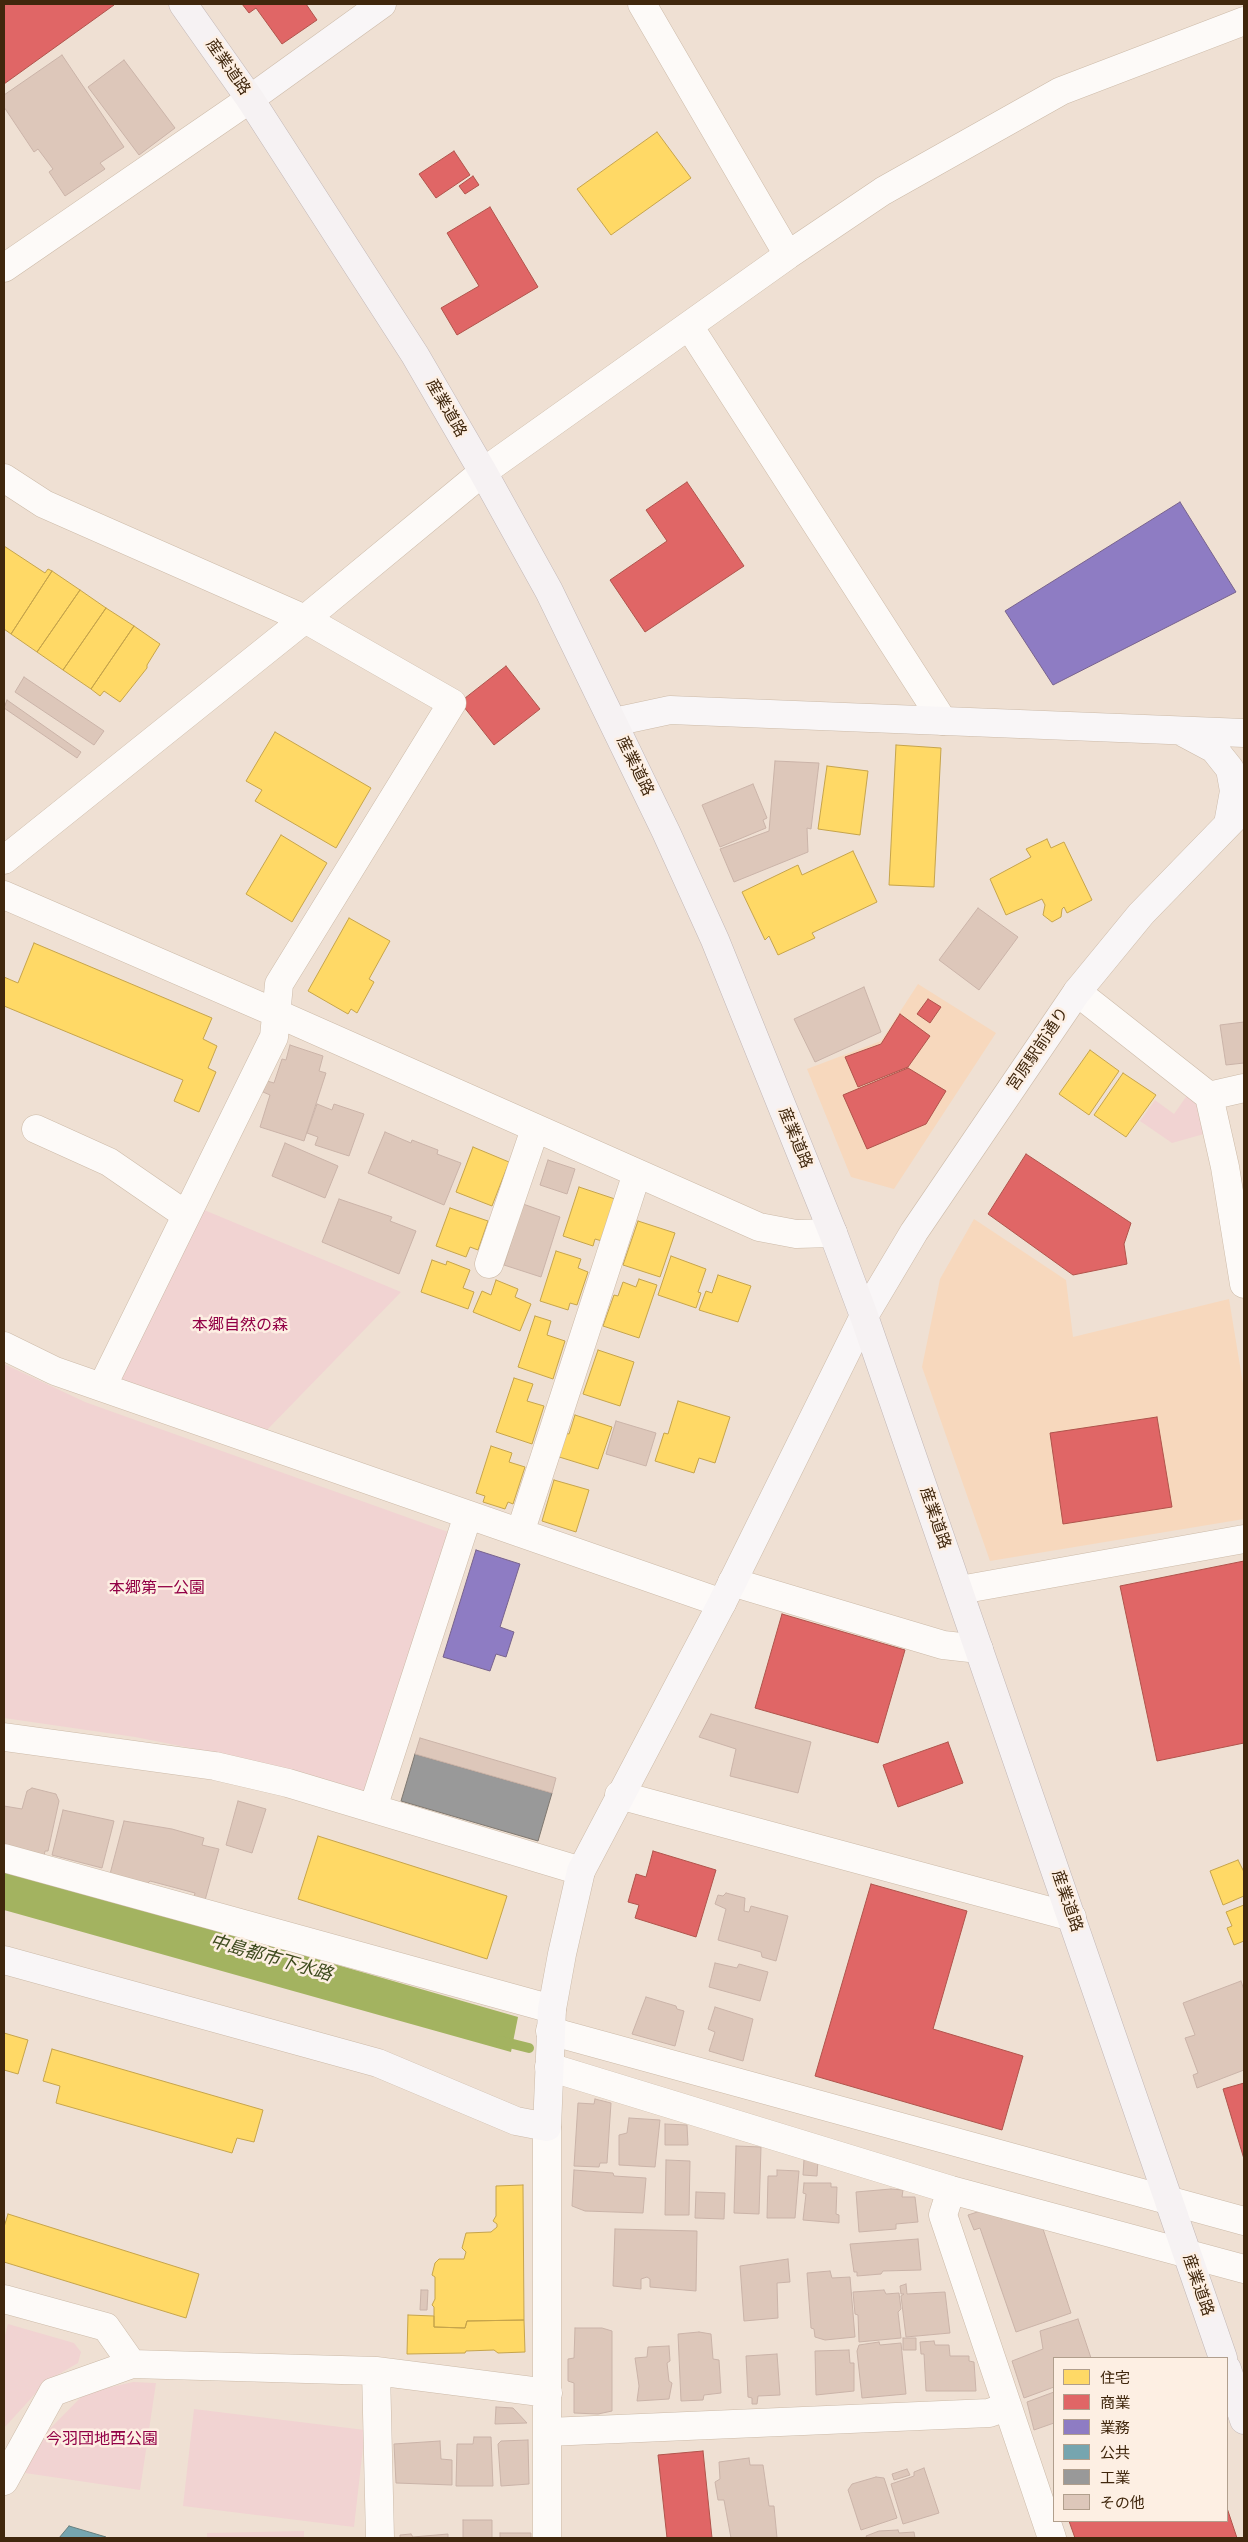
<!DOCTYPE html>
<html>
<head>
<meta charset="utf-8">
<style>
	body { margin:0 }
	#map { position:relative; width:1248px; height:2542px; overflow:hidden; background:#efe0d3; font-family:Cabin,"Noto Sans JP",sans-serif }
	canvas { display:block }
	.frame { position:absolute; inset:0; border:5px solid #40270d; pointer-events:none }
	.legend { position:absolute; left:1053px; top:2357px; width:175px; height:165px; box-sizing:border-box; background:#fdefe3; border:1px solid #b19f8d; margin:0; padding:6px 9px; list-style:none; font-size:15px; color:#40270d }
	.legend li { display:flex; align-items:center; gap:10px; height:25px }
	.legend b { width:25px; border:1px solid #b19f8d }
</style>
</head>
<body>
<div id="map">
<canvas width="1248" height="2542"></canvas>
<div class="frame"></div>
<ul class="legend">
<li><b style="height:14px;background:#ffd966"></b>住宅</li>
<li><b style="height:14px;background:#e06666"></b>商業</li>
<li><b style="height:14px;background:#8e7cc3"></b>業務</li>
<li><b style="height:14px;background:#76a5af"></b>公共</li>
<li><b style="height:14px;background:#999"></b>工業</li>
<li><b style="height:14px;background:#ddc7ba"></b>その他</li>
</ul>
</div>
<script>
const ctx = document.querySelector('canvas').getContext('2d');
ctx.lineJoin = 'round';
function fillPath(path, color) { ctx.fillStyle = color; ctx.fill(path, 'evenodd'); }
const shape = rows => new Path2D(rows.map(r => 'M' + r).join(''));
function stroke(path, color, width, dash) { ctx.strokeStyle = color; ctx.lineWidth = width; ctx.lineCap = dash ? 'butt' : 'round'; ctx.setLineDash(dash || []); ctx.stroke(path); }
function label(font, color, halo, rows, align = 'center') {
  ctx.font = font + ' Cabin,"Noto Sans JP",sans-serif'; ctx.lineWidth = 5; ctx.setLineDash([]); ctx.textBaseline = 'middle'; ctx.strokeStyle = halo; ctx.fillStyle = color; for (const [text, x, y, turn = 0] of rows) {
    ctx.save(); ctx.translate(x, y); ctx.rotate((+turn || 0) * Math.PI / 180); ctx.textAlign = isNaN(turn) ? turn : align; if (halo) ctx.strokeText(text, 0, 0); ctx.fillText(text, 0, 0); ctx.restore();
  }
}
fillPath(shape([
	[918,984,996,1033,894,1189,851,1177,807,1069,881,1041],
	[974,1219,1066,1280,1073,1337,1229,1299,1244,1390,1244,1519,990,1561,922,1367,940,1279]
]), '#f7d8bd');
fillPath(shape([
	[1188,1094,1197,1104,1204,1134,1172,1143,1140,1121,1155,1100,1174,1114],
	[197,1207,401,1292,266,1431,115,1381],
	[4,1364,85,1402,451,1533,365,1792,226,1755,135,1737,4,1718],
	[8,2324,74,2343,81,2352,78,2363,47,2381,4,2428,4,2339],
	[133,2382,156,2383,140,2490,25,2473,34,2445,85,2393],
	[194,2409,365,2430,354,2527,183,2506],
	[304,2531,304,2538,207,2538,207,2533]
]), '#f1d3d2');
fillPath(shape([
	[4,1869,518,2017,511,2052,4,1910]
]), '#a3b360');
const homes = shape([
	[657,132,691,178,611,235,577,189,657,132],
	[4,546,45,573,48,569,52,571,11,634,4,629,4,546],
	[52,571,80,590,37,652,11,634,52,571],
	[80,590,106,608,63,670,37,652,80,590],
	[106,608,134,626,91,689,63,670,106,608],
	[134,626,160,644,147,665,147,668,120,702,104,691,100,696,91,689,134,626],
	[275,732,371,788,336,848,255,801,262,790,246,781,275,732],
	[896,745,941,748,934,887,889,885,896,745],
	[827,766,868,771,860,835,818,829,827,766],
	[281,835,327,863,292,922,246,894,281,835],
	[1047,839,1051,848,1064,842,1092,900,1067,913,1064,907,1062,909,1061,917,1052,922,1043,915,1045,905,1042,899,1006,915,990,879,1031,857,1026,849,1047,839],
	[853,851,877,902,812,933,815,938,778,955,769,936,765,940,742,892,798,865,802,875,853,851],
	[349,918,390,941,369,979,374,982,357,1013,351,1009,348,1014,308,991,349,918],
	[34,943,212,1018,203,1039,217,1046,208,1068,216,1072,199,1112,174,1101,183,1080,4,1006,4,977,18,983,34,943],
	[1090,1050,1119,1071,1089,1115,1059,1094,1090,1050],
	[1123,1073,1156,1095,1126,1137,1094,1115,1123,1073],
	[473,1147,509,1162,492,1206,456,1192,473,1147],
	[579,1187,615,1199,602,1241,595,1239,593,1246,563,1236,579,1187],
	[450,1208,488,1221,478,1250,470,1247,466,1257,436,1246,450,1208],
	[638,1221,675,1233,660,1277,623,1265,638,1221],
	[556,1251,581,1259,578,1268,588,1272,577,1305,570,1303,568,1310,540,1301,556,1251],
	[671,1256,706,1269,698,1292,701,1293,696,1308,658,1295,671,1256],
	[432,1260,446,1265,447,1261,470,1270,463,1288,474,1292,468,1309,421,1292,432,1260],
	[718,1275,751,1286,738,1322,699,1310,706,1291,712,1293,718,1275],
	[639,1279,657,1285,639,1338,603,1326,614,1295,618,1296,623,1282,636,1287,639,1279],
	[496,1280,518,1289,515,1297,531,1304,520,1331,473,1312,482,1291,491,1295,496,1280],
	[535,1316,551,1321,547,1335,565,1341,553,1379,518,1367,535,1316],
	[598,1350,634,1362,620,1406,583,1394,598,1350],
	[514,1378,533,1384,527,1401,544,1406,532,1444,496,1432,514,1378],
	[678,1401,730,1417,715,1463,699,1458,694,1473,655,1461,664,1433,668,1434,678,1401],
	[575,1415,612,1427,598,1469,556,1456,564,1433,569,1434,575,1415],
	[491,1446,512,1453,509,1462,525,1467,513,1504,508,1502,505,1509,483,1502,485,1496,476,1493,491,1446],
	[554,1480,589,1490,576,1532,542,1521,554,1480],
	[318,1836,507,1896,487,1959,298,1899,318,1836],
	[1238,1860,1244,1872,1244,1896,1223,1905,1210,1871,1238,1860],
	[1244,1905,1244,1941,1234,1945,1227,1928,1232,1926,1226,1912,1244,1905],
	[4,2033,28,2040,18,2074,4,2070,4,2033],
	[52,2049,263,2110,254,2142,237,2138,232,2153,56,2103,60,2086,43,2081,52,2049],
	[523,2185,524,2320,467,2321,465,2328,434,2327,434,2307,432,2305,435,2299,435,2277,432,2275,435,2263,439,2259,464,2259,466,2252,462,2248,466,2233,491,2232,497,2227,497,2224,493,2221,496,2216,496,2186,523,2185],
	[8,2214,199,2274,186,2318,4,2262,4,2227,8,2214],
	[408,2315,434,2316,434,2327,465,2328,467,2321,524,2320,525,2352,498,2353,494,2350,466,2351,465,2353,407,2354,408,2315]
]);
fillPath(homes, '#ffd966');
stroke(homes, '#c6a44b', 1);
const shops = shape([
	[4,4,114,4,114,5,4,84,4,4],
	[242,4,306,4,317,20,282,44,256,8,249,13,242,4],
	[454,151,470,175,436,198,419,174,454,151],
	[473,176,479,185,465,194,459,186,473,176],
	[490,207,538,287,457,335,441,308,479,286,447,233,490,207],
	[687,482,744,566,645,632,610,580,667,541,646,510,687,482],
	[506,666,540,709,494,745,460,702,506,666],
	[928,999,941,1007,930,1023,917,1014,928,999],
	[900,1014,930,1036,908,1067,858,1087,845,1057,881,1044,900,1014],
	[908,1068,946,1091,926,1124,867,1149,843,1095,908,1068],
	[1026,1154,1131,1223,1124,1244,1127,1264,1073,1275,988,1214,1026,1154],
	[1157,1417,1172,1507,1063,1524,1050,1433,1157,1417],
	[1244,1561,1244,1743,1157,1761,1120,1586,1244,1561],
	[782,1614,905,1650,878,1743,755,1708,782,1614],
	[948,1742,963,1783,898,1807,883,1765,948,1742],
	[653,1851,716,1870,696,1937,635,1918,639,1905,628,1902,636,1874,646,1877,653,1851],
	[871,1884,967,1911,933,2029,1023,2056,1002,2130,815,2076,871,1884],
	[1244,2083,1244,2159,1223,2089,1244,2083],
	[703,2451,712,2538,667,2538,658,2455,703,2451],
	[1227,2508,1237,2538,1075,2538,1069,2521,1227,2521,1227,2508]
]);
fillPath(shops, '#e06666');
stroke(shops, '#b0534b', 1);
const offices = shape([
	[1180,502,1236,592,1053,685,1005,611,1180,502],
	[476,1550,520,1564,500,1627,514,1632,506,1657,496,1654,490,1671,443,1657,476,1550]
]);
fillPath(offices, '#8e7cc3');
stroke(offices, '#77628c', 1);
const public = shape([
	[69,2526,106,2537,106,2538,59,2538,69,2526]
]);
fillPath(public, '#76a5af');
stroke(public, '#667f7e', 1);
const industry = shape([
	[415,1754,552,1793,538,1841,401,1801,415,1754]
]);
fillPath(industry, '#999');
stroke(industry, '#7e776f', 1);
stroke(shape([
	[501,2041,529,2048]
]), '#a3b360', 10);
const building = shape([
	[62,55,124,147,100,163,105,169,65,196,49,172,53,169,38,149,34,152,4,107,4,95,62,55],
	[124,60,175,128,139,155,88,87,124,60],
	[24,677,104,731,94,745,15,692,24,677],
	[7,700,81,752,77,758,4,708,7,700],
	[775,761,819,763,811,829,807,828,808,852,734,882,720,849,769,831,775,761],
	[753,784,767,818,763,820,766,828,720,847,702,805,753,784],
	[978,908,1018,937,979,990,939,960,978,908],
	[864,987,881,1032,815,1062,794,1019,864,987],
	[1244,1022,1244,1063,1226,1065,1220,1025,1244,1022],
	[290,1045,323,1056,319,1071,326,1073,304,1141,260,1127,270,1095,263,1092,267,1081,274,1083,282,1059,286,1060,290,1045],
	[317,1104,332,1110,334,1104,364,1114,349,1156,315,1145,318,1137,307,1133,317,1104],
	[385,1132,411,1143,412,1140,438,1150,437,1154,461,1163,444,1205,368,1173,385,1132],
	[285,1143,338,1166,325,1198,272,1176,285,1143],
	[548,1160,575,1169,567,1194,540,1185,548,1160],
	[339,1199,392,1217,390,1221,416,1231,399,1274,322,1242,339,1199],
	[523,1204,560,1217,541,1277,504,1265,523,1204],
	[616,1421,656,1433,646,1466,606,1454,616,1421],
	[711,1714,811,1742,798,1793,730,1776,736,1749,699,1737,711,1714],
	[420,1738,556,1778,552,1793,415,1754,420,1738],
	[32,1788,56,1794,59,1801,48,1851,45,1851,44,1856,4,1846,4,1806,22,1809,27,1791,32,1788],
	[238,1801,266,1809,252,1853,226,1845,238,1801],
	[63,1810,114,1821,102,1868,52,1855,63,1810],
	[124,1821,172,1829,204,1838,202,1845,219,1849,204,1904,193,1900,195,1893,150,1881,147,1884,110,1874,124,1821],
	[726,1893,745,1898,744,1911,749,1912,751,1906,788,1916,776,1961,762,1957,761,1952,718,1940,726,1909,715,1904,718,1895,723,1896,726,1893],
	[715,1963,737,1968,739,1964,768,1972,760,2001,709,1987,715,1963],
	[1241,1981,1244,1990,1244,2070,1197,2088,1193,2075,1198,2073,1185,2038,1195,2035,1183,2003,1241,1981],
	[646,1997,676,2006,677,2009,684,2011,675,2046,632,2034,646,1997],
	[715,2007,753,2019,743,2061,709,2051,715,2032,708,2029,715,2007],
	[595,2099,611,2103,607,2163,600,2163,599,2167,574,2166,578,2103,594,2104,595,2099],
	[629,2118,660,2120,655,2167,619,2165,619,2135,627,2133,629,2118],
	[665,2124,687,2125,688,2145,665,2145,665,2124],
	[736,2146,761,2147,759,2214,734,2213,736,2146],
	[804,2159,818,2159,817,2176,803,2175,804,2159],
	[666,2160,690,2161,689,2215,665,2215,666,2160],
	[574,2170,613,2173,614,2176,646,2178,643,2213,585,2211,572,2206,574,2170],
	[777,2170,799,2171,795,2218,767,2218,768,2176,777,2176,777,2170],
	[804,2183,831,2183,831,2187,837,2187,836,2214,839,2215,839,2223,803,2220,806,2194,803,2193,804,2183],
	[891,2189,903,2190,902,2197,915,2197,918,2222,896,2224,896,2229,859,2232,856,2192,891,2189],
	[696,2192,725,2193,724,2219,695,2218,696,2192],
	[990,2208,998,2210,1001,2219,1014,2215,1041,2223,1071,2313,1016,2332,980,2228,974,2230,968,2215,990,2208],
	[615,2229,697,2231,696,2291,650,2287,650,2279,647,2277,641,2279,641,2289,613,2286,615,2229],
	[918,2239,921,2270,883,2271,881,2274,857,2276,857,2272,854,2272,850,2244,918,2239],
	[788,2259,790,2282,777,2283,778,2318,744,2321,740,2266,788,2259],
	[830,2271,832,2278,850,2277,855,2337,825,2340,815,2337,814,2329,811,2328,807,2273,830,2271],
	[906,2284,907,2294,945,2292,950,2333,906,2337,901,2296,904,2294,901,2294,900,2286,906,2284],
	[421,2290,428,2290,427,2310,420,2310,421,2290],
	[884,2290,886,2294,899,2293,901,2309,898,2312,901,2338,859,2342,858,2315,855,2314,853,2292,884,2290],
	[1078,2319,1091,2358,1054,2358,1054,2387,1024,2398,1012,2361,1043,2349,1040,2331,1078,2319],
	[575,2328,602,2328,612,2331,612,2411,598,2414,574,2413,574,2383,568,2381,568,2359,574,2358,575,2328],
	[699,2332,711,2334,713,2359,719,2360,721,2393,704,2395,703,2400,681,2401,678,2334,699,2332],
	[903,2338,916,2338,916,2350,903,2350,903,2338],
	[934,2341,935,2345,949,2345,950,2356,969,2356,969,2361,974,2362,976,2391,926,2391,924,2354,921,2354,920,2342,934,2341],
	[879,2342,880,2345,901,2343,906,2394,862,2398,857,2351,859,2345,879,2342],
	[669,2346,670,2361,667,2363,669,2381,672,2383,669,2399,637,2401,639,2386,635,2358,647,2357,648,2347,669,2346],
	[849,2350,850,2363,854,2363,854,2391,816,2395,815,2351,849,2350],
	[777,2354,780,2395,758,2396,757,2404,752,2404,752,2398,748,2397,746,2356,777,2354],
	[1054,2392,1054,2423,1034,2430,1027,2402,1054,2392],
	[496,2407,513,2408,527,2423,495,2424,496,2407],
	[474,2437,491,2437,493,2486,456,2486,457,2444,473,2444,474,2437],
	[528,2440,529,2484,501,2486,498,2444,501,2441,528,2440],
	[440,2441,441,2459,452,2460,452,2485,396,2483,394,2444,440,2441],
	[749,2458,750,2465,763,2465,769,2506,774,2506,777,2538,731,2538,724,2500,718,2500,715,2482,720,2479,719,2462,749,2458],
	[924,2468,939,2513,903,2524,891,2484,914,2476,914,2472,924,2468],
	[907,2469,910,2475,894,2480,892,2474,907,2469],
	[876,2477,884,2478,897,2518,861,2530,848,2490,852,2484,876,2477],
	[463,2520,492,2520,492,2538,463,2538,463,2520],
	[898,2530,899,2533,914,2532,915,2538,867,2538,866,2536,879,2531,898,2530],
	[500,2533,531,2533,531,2538,500,2538,500,2533],
	[411,2534,413,2537,448,2534,448,2538,400,2538,400,2535,411,2534]
]);
fillPath(building, '#ddc7ba');
stroke(building, '#cab3a8', 1);
const street = shape([
	[642,4,788,255],
	[4,268,250,99],
	[689,326,943,721],
	[4,478,44,504,305,619,452,703,279,984,274,1037,102,1387],
	[4,860,305,619,483,472,788,255,883,191,1061,91,1244,21],
	[4,895,276,1013,759,1227,796,1234,833,1233],
	[1077,992,1209,1096,1225,1167,1244,1284],
	[1209,1096,1244,1088],
	[36,1129,109,1162,186,1215],
	[489,1264,535,1129],
	[4,1346,55,1371,722,1603],
	[520,1533,637,1173],
	[732,1582,943,1645,979,1649],
	[960,1590,1244,1539],
	[4,1737,215,1766,288,1783,581,1871],
	[619,1795,1072,1917],
	[373,1808,468,1515],
	[4,1858,552,2009],
	[550,2031,1244,2221],
	[549,2067,951,2190,1244,2269],
	[547,2127,547,2538],
	[951,2190,943,2215,1052,2538],
	[4,2299,106,2327,132,2364,376,2371,548,2393],
	[376,2371,380,2538],
	[548,2432,989,2413,1006,2407],
	[4,2481,53,2392,132,2364]
]);
const secondary = shape([
	[250,99,382,4],
	[614,722,670,710,1244,733],
	[1184,733,1214,749,1230,769,1234,791,1228,824],
	[4,1960,378,2063,516,2121,547,2127,552,2009,562,1954,581,1871,722,1603,864,1316,914,1232,1077,992,1141,914,1244,808]
]);
const primary = shape([
	[183,4,250,99,415,355,483,472,549,591,666,832,715,940,833,1233,864,1316,1223,2358],
	[1227,2369,1244,2420]
]);
stroke(street, '#ccbaa8', 29);
stroke(secondary, '#ccbaa8', 29);
stroke(primary, '#c2b7b6', 29);
stroke(street, '#fdfaf8', 28);
stroke(secondary, '#f9f6f7', 28);
stroke(primary, '#f6f2f3', 28);
label('16px', '#40270d', '#fdefe3', [
	["産業道路",228,67,55],
	["産業道路",446,408,60],
	["産業道路",635,766,64],
	["宮原駅前通り",1038,1049,-56],
	["産業道路",795,1138,68],
	["産業道路",935,1518,71],
	["産業道路",1067,1901,71],
	["産業道路",1198,2285,71]
]);
label('16px', '#920046', '#fdefe3', [
	["本郷自然の森",240,1325],
	["本郷第一公園",157,1588],
	["今羽団地西公園",102,2439]
]);
label('italic 18px', '#3e4b1e', '#fdefe3', [
	["中島都市下水路",271,1958,16]
]);
</script>
</body>
</html>
